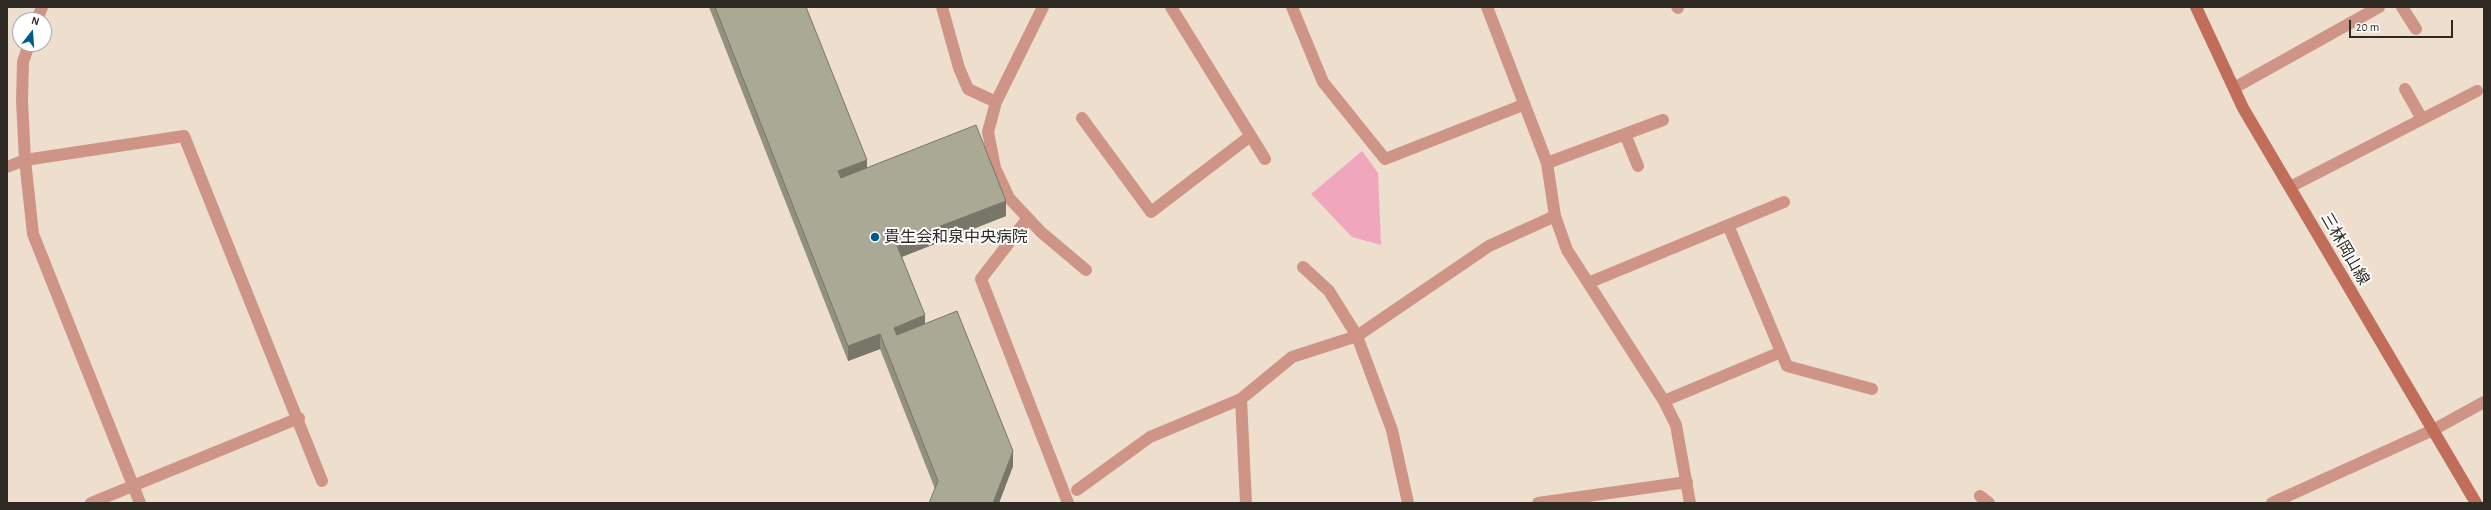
<!DOCTYPE html>
<html>
<head>
<meta charset="utf-8">
<style>
	body { margin:0 }
	#map { position:relative; width:2491px; height:510px; overflow:hidden; background:#eedece; font-family:"Alegreya Sans",sans-serif }
	canvas { display:block }
	.frame { position:absolute; inset:0; border:8px solid #2f2923; pointer-events:none }
	.north { position:absolute; left:12px; top:12px; width:40px; height:40px; box-sizing:border-box; background:#fff; border:1px solid #aca9a7; border-radius:50%; rotate:17deg; font-size:11px; font-weight:700; line-height:16px; text-align:center; color:#2f2923 }
	.north::after { content:''; display:block; margin:auto; width:14px; height:18px; background:#005b8c; clip-path:polygon(50% 0,100% 100%,50% 72%,0 100%) }
	.scale { position:absolute; left:2349px; top:20px; width:104px; height:18px; box-sizing:border-box; border:2px solid #2f2923; border-top:0; padding-left:5px; font-size:12px; line-height:14px; white-space:nowrap; color:#2f2923; -webkit-text-stroke:3px #fff; paint-order:stroke }
</style>
</head>
<body>
<div id="map">
<canvas width="2491" height="510"></canvas>
<div class="frame"></div>
<div class="north">N</div>
<div class="scale">20 m</div>
</div>
<script>
const ctx = document.querySelector('canvas').getContext('2d');
ctx.lineJoin = 'round';
function fillPath(path, color) { ctx.fillStyle = color; ctx.fill(path, 'evenodd'); }
const shape = rows => new Path2D(rows.map(r => 'M' + r).join(''));
function stroke(path, color, width, dash) { ctx.strokeStyle = color; ctx.lineWidth = width; ctx.lineCap = dash ? 'butt' : 'round'; ctx.setLineDash(dash || []); ctx.stroke(path); }
function label(font, color, halo, rows, align = 'center') {
  ctx.font = font + ' "Alegreya Sans","Noto Sans JP",sans-serif'; ctx.lineWidth = 4; ctx.setLineDash([]); ctx.textBaseline = 'middle'; ctx.strokeStyle = halo; ctx.fillStyle = color; for (const [text, x, y, turn = 0] of rows) {
    ctx.save(); ctx.translate(x, y); ctx.rotate((+turn || 0) * Math.PI / 180); ctx.textAlign = isNaN(turn) ? turn : align; if (halo) ctx.strokeText(text, 0, 0); ctx.fillText(text, 0, 0); ctx.restore();
  }
}
fillPath(shape([
	[1362,151,1378,173,1381,245,1352,237,1311,194]
]), '#f0a7bd');
stroke(shape([
	[942,7,959,68,968,89,996,102],
	[1043,7,996,102,988,132,995,168,1009,198,1041,232,1086,270],
	[1028,218,981,279,1068,503]
]), '#ce9587', 12);
stroke(shape([
	[1171,7,1265,159],
	[1292,7,1323,82,1385,159,1523,105],
	[1487,7,1547,163,1555,216,1567,250,1664,401,1676,425,1690,503],
	[1677,7,1678,8],
	[2402,7,2416,29],
	[37,20,42,7],
	[29,44,23,62,22,101,25,160,33,234,140,503],
	[2234,88,2379,7],
	[2405,89,2422,119],
	[1082,118,1151,212,1249,137],
	[1625,134,1638,166],
	[1547,163,1663,120],
	[7,167,25,160,184,136,322,481],
	[2290,187,2477,91],
	[1728,225,1787,366,1872,389],
	[1303,267,1329,291,1357,336,1392,430,1408,503],
	[1588,283,1784,202],
	[1241,399,1246,503],
	[1664,401,1781,352],
	[1077,490,1150,437,1241,399,1292,357,1357,336,1489,246,1555,216],
	[1980,496,1989,503],
	[91,503,299,418],
	[1538,503,1687,482],
	[2272,503,2433,430,2484,402]
]), '#ce9587', 12);
stroke(shape([
	[2196,7,2243,108,2476,503]
]), '#c06e5a', 12);
fillPath(shape([
	[709,7,806,7,867,168,1006,216,902,257,925,324,1013,466,999,503,929,503,935,489,880,349,848,361]
]), '#929180');
fillPath(shape([
	[867,160,867,175,838,187,838,171],
	[1006,201,1006,216,896,259,896,243],
	[925,315,925,331,894,343,894,328],
	[880,334,880,349,848,361,848,346],
	[1013,451,1013,466,999,503,993,503]
]), '#777668');
const building = shape([
	[715,7,806,7,867,160,838,171,841,178,976,125,1006,201,896,243,925,315,894,328,897,335,957,311,1013,451,993,503,929,503,938,481,880,334,848,346,715,7]
]);
fillPath(building, '#aaa995');
stroke(building, '#777668', 1);
for (const [x, y, r, color] of [
	[875,237,5,"#005b8c"]
]) { const dot = new Path2D(); dot.arc(x, y, r, 0, 2 * Math.PI); ctx.fillStyle = color; ctx.fill(dot); stroke(dot, '#fff', 1.5); }
label('16px', '#2f2923', '#fff', [
	["貴生会和泉中央病院",884,237]
], 'left');
label('16px', '#2f2923', '#fff', [
	["三林岡山線",2345,249,60]
]);
</script>
</body>
</html>
